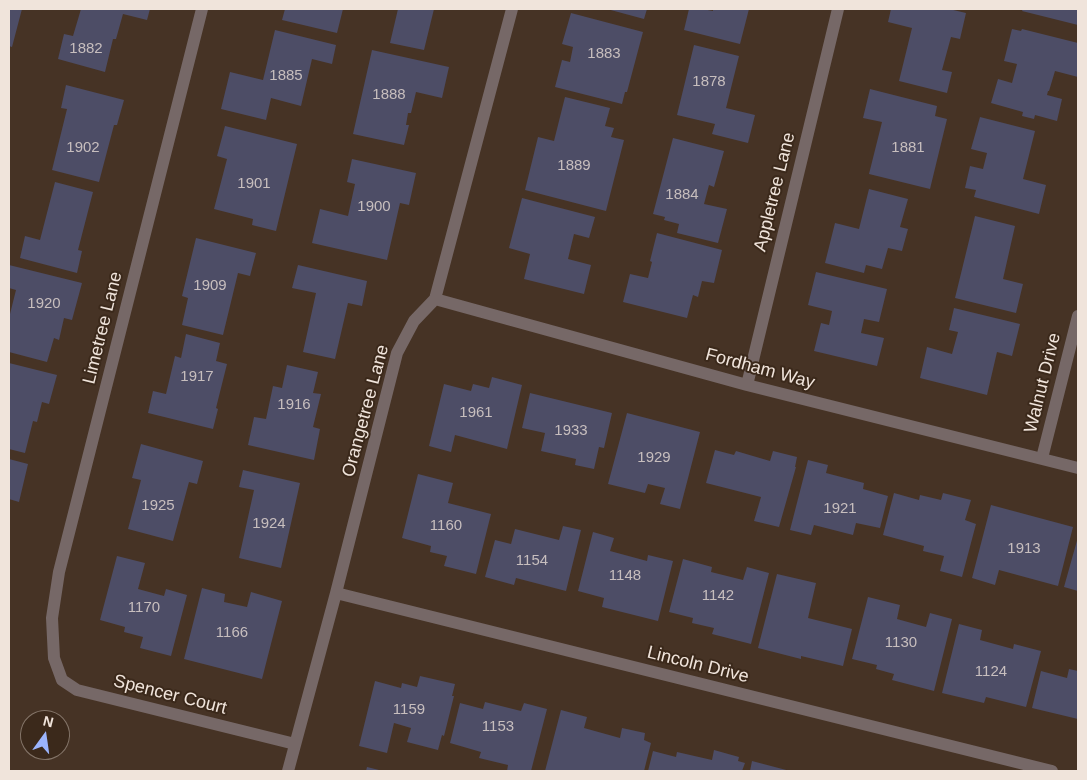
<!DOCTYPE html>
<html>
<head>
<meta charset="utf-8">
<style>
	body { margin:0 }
	#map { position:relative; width:1087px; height:780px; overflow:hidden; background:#463325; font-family:Helvetica,sans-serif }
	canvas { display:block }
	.frame { position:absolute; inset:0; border:10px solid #f0e4db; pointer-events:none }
	.north { position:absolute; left:20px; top:710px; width:50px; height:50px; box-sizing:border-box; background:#3b291b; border:1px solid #837468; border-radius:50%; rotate:14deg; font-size:14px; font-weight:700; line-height:20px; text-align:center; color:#f0e4db }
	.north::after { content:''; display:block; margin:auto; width:18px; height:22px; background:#9bb4fd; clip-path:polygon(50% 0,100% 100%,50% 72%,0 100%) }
</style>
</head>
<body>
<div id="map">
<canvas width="1087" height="780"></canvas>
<div class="frame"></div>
<div class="north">N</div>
</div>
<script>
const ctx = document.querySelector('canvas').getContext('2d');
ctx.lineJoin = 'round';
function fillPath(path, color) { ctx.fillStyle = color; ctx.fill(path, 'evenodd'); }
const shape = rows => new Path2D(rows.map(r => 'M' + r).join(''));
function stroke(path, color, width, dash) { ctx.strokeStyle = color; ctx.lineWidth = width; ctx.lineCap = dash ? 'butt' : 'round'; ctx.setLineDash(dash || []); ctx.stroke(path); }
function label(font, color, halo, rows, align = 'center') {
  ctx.font = font + ' Helvetica,sans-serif'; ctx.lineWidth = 4; ctx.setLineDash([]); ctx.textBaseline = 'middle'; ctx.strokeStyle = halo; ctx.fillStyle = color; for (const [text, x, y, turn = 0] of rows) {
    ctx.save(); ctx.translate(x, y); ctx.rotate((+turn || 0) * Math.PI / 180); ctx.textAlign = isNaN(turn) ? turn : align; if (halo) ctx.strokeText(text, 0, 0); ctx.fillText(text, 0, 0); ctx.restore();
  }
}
fillPath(shape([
	[9,9,22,9,12,47,9,46],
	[81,9,150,9,147,20,123,14,116,39,113,39,105,72,58,59,64,34,73,36],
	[285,9,343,9,337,33,282,20],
	[398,9,434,9,424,50,390,43],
	[607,9,647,9,644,19],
	[689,9,702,9,713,11,713,9,749,9,740,44,684,30],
	[891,9,949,9,966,13,960,39,951,37,942,70,952,72,947,93,899,81,912,28,888,22],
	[1023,9,1078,9,1078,25,1022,11],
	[571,13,643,32,627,92,625,92,622,104,555,87,562,60,570,62,573,47,562,44],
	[1012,29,1021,31,1022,29,1078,43,1078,77,1055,71,1049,91,1048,91,1047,95,1062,99,1057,121,1035,115,1034,119,1022,116,1023,112,991,103,998,79,1012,83,1017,64,1004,61],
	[275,30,336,45,332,64,312,59,301,106,271,98,266,120,221,109,230,72,263,80],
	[694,45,739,56,726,108,755,115,748,143,712,134,715,124,677,115],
	[372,50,449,67,442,98,416,92,411,113,408,113,406,125,409,125,404,145,353,134],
	[66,85,124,100,117,125,114,125,99,182,52,170,67,109,61,108],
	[870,89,937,106,935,116,947,119,930,189,869,174,882,122,863,118],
	[565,97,610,108,605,126,614,128,611,137,624,140,606,211,525,190,538,137,554,141],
	[980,117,1035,131,1023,179,1046,185,1039,214,974,197,976,190,965,188,970,166,983,169,987,153,971,149],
	[225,126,297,144,276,231,252,225,253,219,214,209,227,159,217,156],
	[673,138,724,151,714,187,709,185,704,204,727,209,718,243,677,233,679,224,664,220,665,217,653,214],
	[352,159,416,173,409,205,400,203,387,260,312,243,320,209,348,216,355,184,347,182],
	[55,182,93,192,78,250,82,251,77,273,20,258,25,236,40,240],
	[869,189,908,199,900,227,908,229,902,251,888,248,882,269,866,265,864,273,825,263,835,223,859,229],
	[522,198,595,217,589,238,574,234,568,259,591,265,584,294,524,279,530,254,509,248],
	[975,216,1015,226,1003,279,1023,284,1016,313,955,298],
	[657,233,722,250,714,283,702,281,698,297,693,295,687,318,623,302,630,274,648,278,652,262,650,261],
	[196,238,256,253,250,276,238,273,223,335,182,325,188,298,182,296],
	[9,265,82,283,72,320,64,318,59,340,54,338,47,362,9,352,9,318,16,290,9,288],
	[298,265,367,281,362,306,348,303,335,359,303,352,316,293,292,288],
	[816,272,887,289,879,322,864,319,861,333,884,338,877,366,814,351,821,323,829,325,832,311,808,305],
	[954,308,1020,324,1012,356,997,352,987,395,920,378,927,347,952,354,958,332,949,330],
	[186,334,220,343,216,361,227,364,216,408,218,409,213,429,148,413,153,391,166,394,175,356,181,358],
	[9,363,57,375,49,404,42,402,37,422,33,421,25,453,9,449],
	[287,365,318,372,313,393,321,394,313,427,320,429,314,460,248,445,254,417,266,419,273,386,282,388],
	[492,377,522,385,507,449,455,435,451,452,429,446,444,384,471,391,473,384,489,388],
	[530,393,612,413,604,448,599,447,594,469,575,465,576,459,541,451,545,433,522,428],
	[627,413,700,432,680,509,660,504,665,488,648,484,645,493,608,484],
	[141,444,203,461,197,484,189,482,173,541,128,529,141,480,132,478],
	[715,450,734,455,736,451,770,461,773,451,797,457,795,467,796,467,779,527,754,521,761,497,706,483],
	[9,459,28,464,19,502,9,499],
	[808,460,828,465,826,473,864,483,863,489,888,496,880,528,856,523,853,535,814,525,811,535,790,530],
	[243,470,300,483,281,568,239,558,254,490,239,487],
	[418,474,453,483,448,503,491,514,476,574,444,566,447,556,430,552,431,546,402,538],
	[894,493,919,500,920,495,941,500,943,493,971,500,965,520,976,524,962,577,940,571,944,556,923,551,924,546,883,535],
	[991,505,1073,527,1058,586,999,570,995,585,972,578],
	[563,526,581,530,566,591,516,578,514,585,485,577,495,540,511,544,515,529,559,540],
	[593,532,614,538,610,551,647,561,648,555,673,561,658,621,602,607,604,598,578,591],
	[1078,537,1078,591,1064,587],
	[117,556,145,563,138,589,164,596,166,589,187,595,171,656,140,648,143,637,124,632,125,627,100,620],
	[683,559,712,567,711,572,743,580,747,567,769,573,751,644,712,634,714,628,692,623,693,618,669,612],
	[777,574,816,583,808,618,852,629,843,666,801,656,801,659,758,648],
	[202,588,225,594,224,602,247,607,251,592,282,601,262,679,184,659],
	[868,597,900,605,897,619,926,627,930,613,952,619,934,691,892,680,894,674,876,669,877,665,852,659],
	[959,624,982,630,980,640,1013,649,1014,644,1041,651,1026,707,986,697,984,703,942,693],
	[1069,669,1078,671,1078,719,1032,708,1041,671,1067,678],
	[420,676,455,684,452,696,454,696,444,736,442,735,438,750,407,742,411,728,394,723,387,753,359,746,375,681,401,688,402,683,417,687],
	[485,702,521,711,524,703,547,709,531,771,507,771,508,765,479,758,481,752,450,743,460,703,483,709],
	[561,710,587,717,584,728,620,738,622,728,645,733,644,740,651,743,644,771,545,771],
	[714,750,739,757,738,761,745,763,742,771,648,771,653,751,676,757,677,752,712,760],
	[752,761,790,771,750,771],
	[367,767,383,771,366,771]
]), '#4d4d66');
stroke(shape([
	[202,9,59,572,52,618,54,658,62,680,77,690,295,744],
	[435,299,747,385,1078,468],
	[747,385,838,9],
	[1042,458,1078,316],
	[336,593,1052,771],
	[288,771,336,593,397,353,414,321,435,299,512,9]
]), '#766867', 12);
label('15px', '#c7bebe', null, [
	["1882",86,49],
	["1883",604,54],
	["1885",286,76],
	["1878",709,82],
	["1888",389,95],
	["1902",83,148],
	["1881",908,148],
	["1889",574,166],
	["1901",254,184],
	["1884",682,195],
	["1900",374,207],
	["1909",210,286],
	["1920",44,304],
	["1917",197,377],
	["1916",294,405],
	["1961",476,413],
	["1933",571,431],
	["1929",654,458],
	["1925",158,506],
	["1921",840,509],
	["1924",269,524],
	["1160",446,526],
	["1913",1024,549],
	["1154",532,561],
	["1148",625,576],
	["1142",718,596],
	["1170",144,608],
	["1166",232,633],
	["1130",901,643],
	["1124",991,672],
	["1159",409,710],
	["1153",498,727]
]);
label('18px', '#f0e4db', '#3b291b', [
	["Appletree Lane",775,192,-76],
	["Limetree Lane",103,328,-76],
	["Fordham Way",760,369,15],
	["Walnut Drive",1043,383,-76],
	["Orangetree Lane",366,411,-75],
	["Lincoln Drive",698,665,14],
	["Spencer Court",170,695,14]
]);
</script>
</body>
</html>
